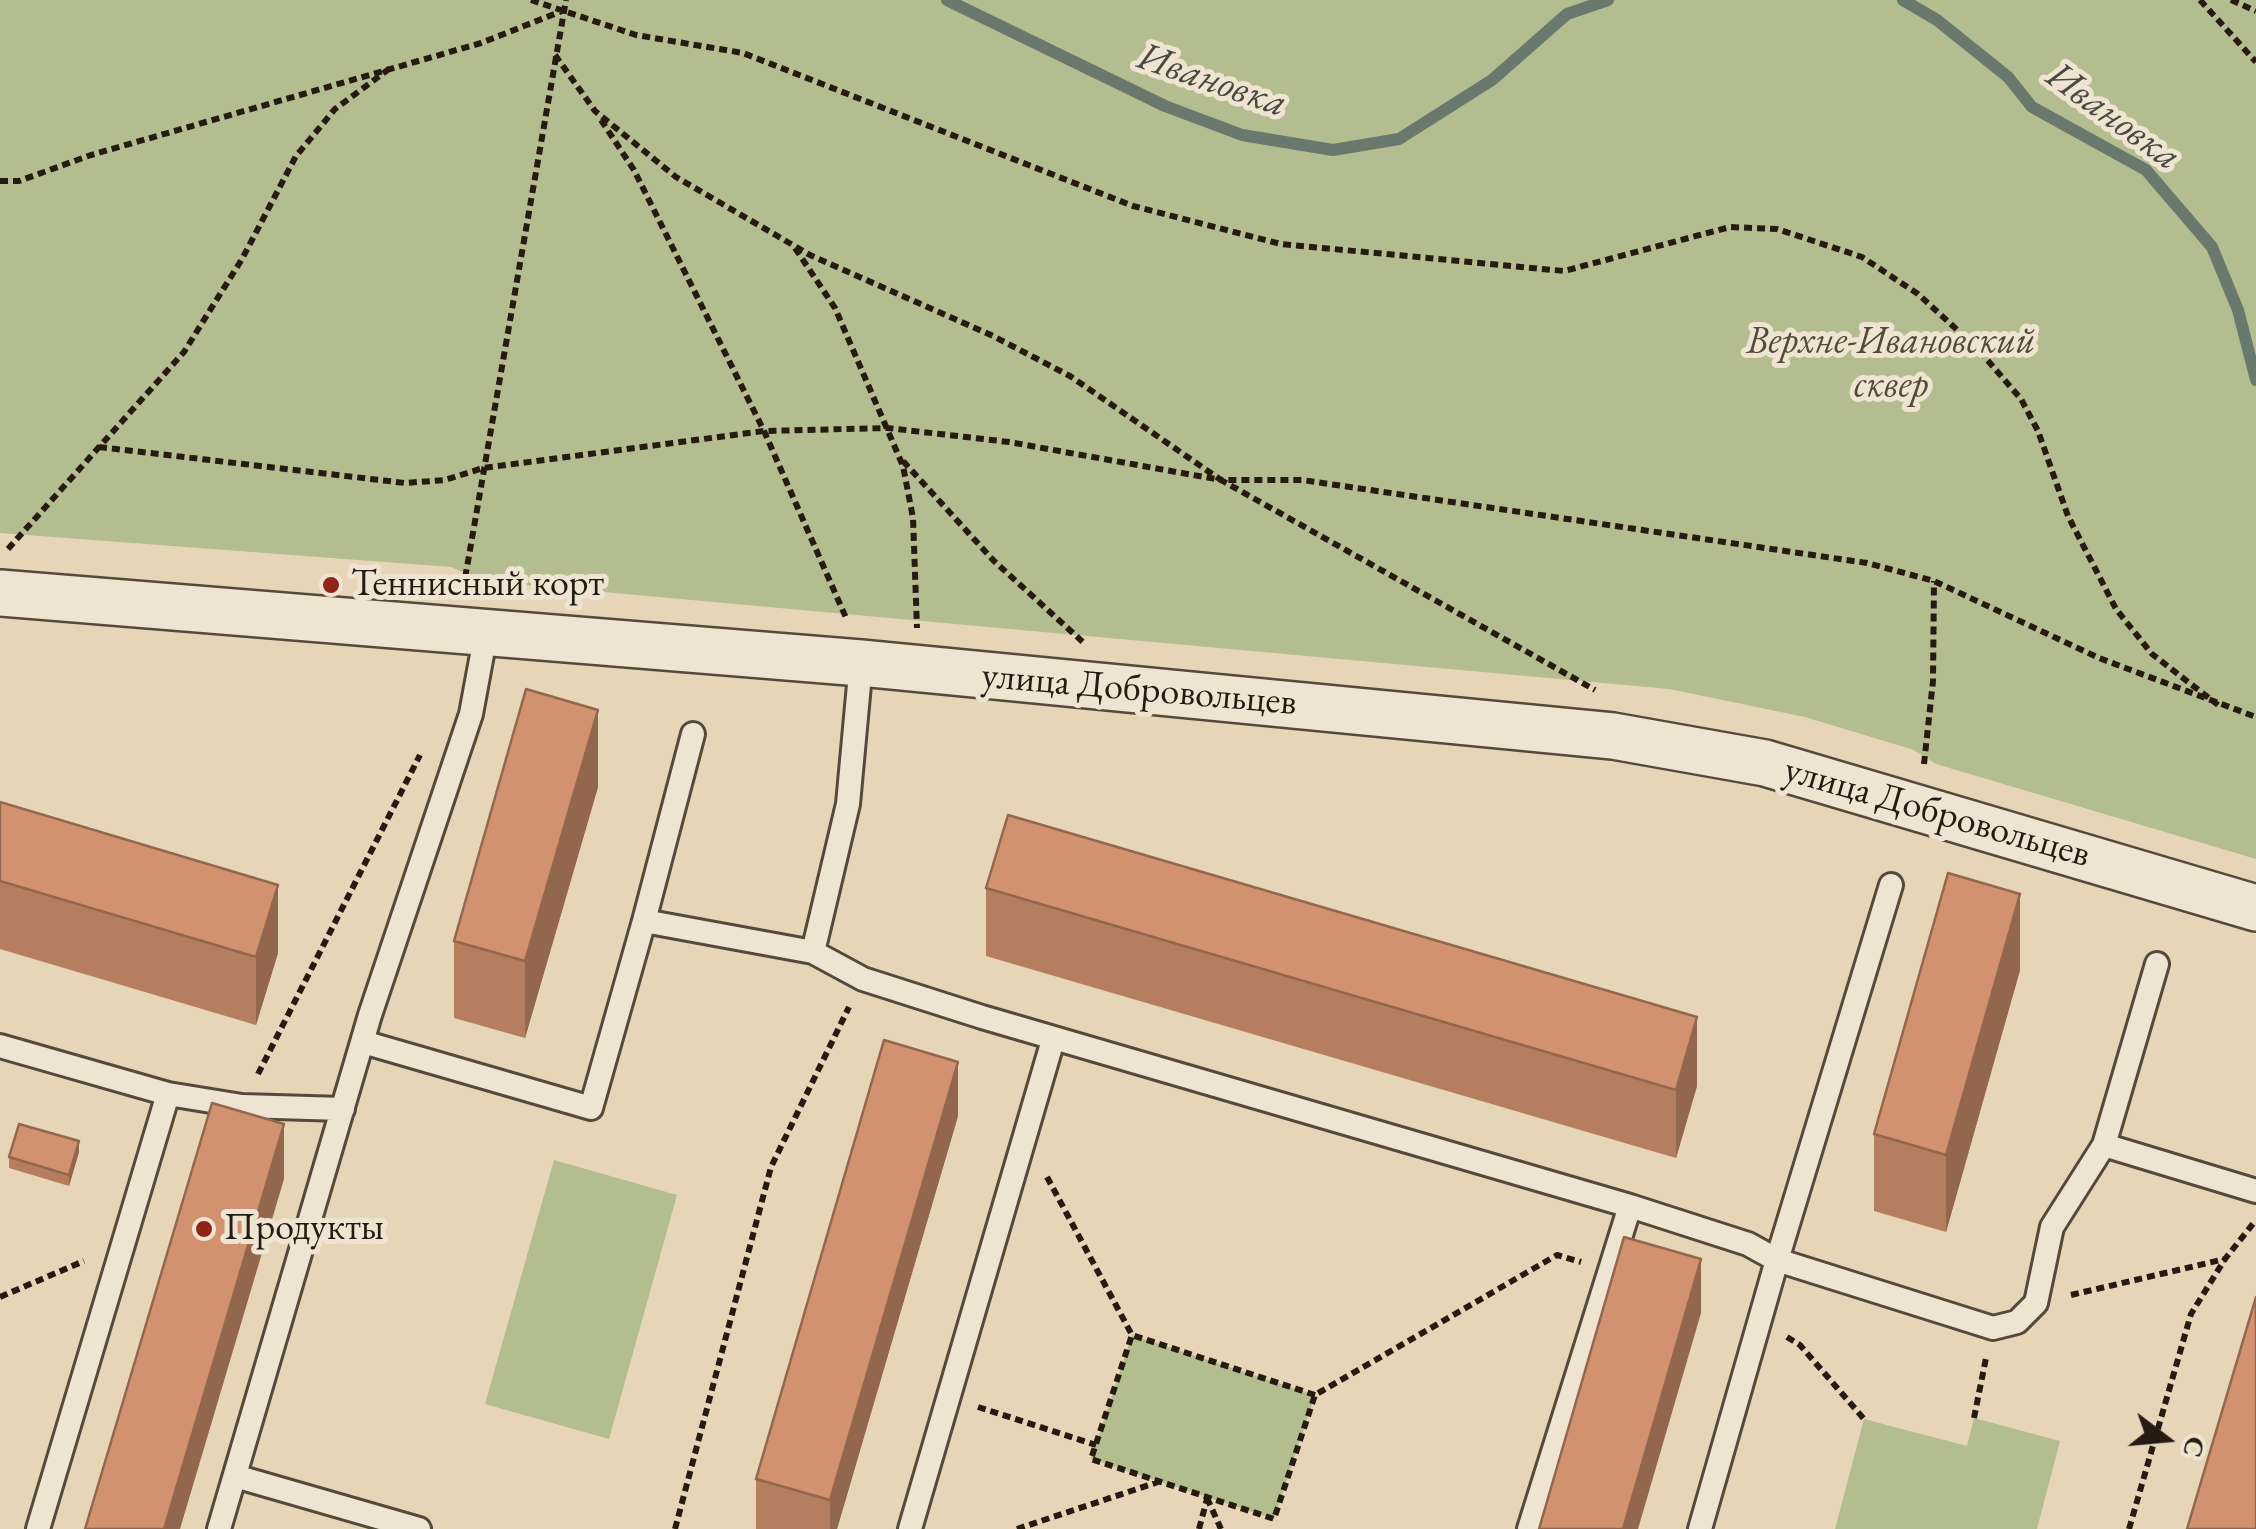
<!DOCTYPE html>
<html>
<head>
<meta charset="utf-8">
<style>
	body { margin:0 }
	#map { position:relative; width:2256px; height:1529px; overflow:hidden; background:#e7d5b8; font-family:"EB Garamond",serif }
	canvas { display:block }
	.north { position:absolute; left:2116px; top:1389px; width:100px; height:100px; -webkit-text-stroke:8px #efe4d1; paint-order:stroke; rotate:106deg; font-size:28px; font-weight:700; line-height:40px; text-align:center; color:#261a12 }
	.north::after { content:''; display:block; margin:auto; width:35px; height:45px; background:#261a12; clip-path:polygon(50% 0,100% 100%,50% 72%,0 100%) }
</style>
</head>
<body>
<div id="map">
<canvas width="2256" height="1529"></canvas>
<div class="north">С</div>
</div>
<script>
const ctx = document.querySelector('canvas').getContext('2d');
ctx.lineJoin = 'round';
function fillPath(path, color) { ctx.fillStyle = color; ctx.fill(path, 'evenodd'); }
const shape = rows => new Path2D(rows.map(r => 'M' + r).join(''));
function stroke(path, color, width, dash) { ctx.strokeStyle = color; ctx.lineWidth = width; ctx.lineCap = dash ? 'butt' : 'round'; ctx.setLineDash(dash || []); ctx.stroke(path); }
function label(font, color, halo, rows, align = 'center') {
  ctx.font = font + ' "EB Garamond",serif'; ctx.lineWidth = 10; ctx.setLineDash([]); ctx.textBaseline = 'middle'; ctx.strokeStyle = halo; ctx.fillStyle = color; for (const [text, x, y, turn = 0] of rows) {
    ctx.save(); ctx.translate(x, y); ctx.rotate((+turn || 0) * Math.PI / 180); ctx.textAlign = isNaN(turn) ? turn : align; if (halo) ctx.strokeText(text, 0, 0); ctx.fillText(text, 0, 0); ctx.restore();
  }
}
fillPath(shape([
	[0,0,2256,0,2256,859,1936,764,1914,750,1805,717,1669,689,483,581,451,567,0,533],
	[554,1160,677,1195,609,1439,485,1404],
	[1132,1335,1315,1395,1274,1519,1091,1459],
	[1974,1418,2060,1441,2037,1529,1835,1529,1864,1419,1967,1446]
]), '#b4bd8f');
stroke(shape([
	[947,0,1165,106,1242,135,1333,150,1399,139,1492,80,1567,14,1608,0],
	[1903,0,1937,20,2008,77,2032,107,2146,170,2212,247,2238,310,2256,380]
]), '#6a796d', 12);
const lane = shape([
	[861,663,848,804,813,952,863,979,982,1017,1630,1206,1748,1244,1777,1260,1700,1529],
	[1891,885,1777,1260,1993,1328,2017,1322,2036,1303,2052,1227,2104,1145,2157,964],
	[644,921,693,734],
	[363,1042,591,1108,644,921,813,952],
	[0,1046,168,1094,242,1106,343,1109],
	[2104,1145,2256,1191],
	[235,1476,419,1529],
	[38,1529,168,1094],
	[219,1529,370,1015,471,714,486,633],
	[910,1529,1053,1040],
	[1529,1529,1630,1206]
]);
const street = shape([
	[0,593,861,663,1613,736,1765,763,2256,908]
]);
stroke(lane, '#56493c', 28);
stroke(street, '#56493c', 50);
stroke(shape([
	[531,0,636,35,743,53,1133,206,1281,244,1564,271,1730,227,1777,229,1862,257,1918,294,1977,348,2021,399,2038,431,2068,516,2116,609,2152,654,2218,705],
	[2200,0,2256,62],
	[2231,0,2256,11],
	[555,55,595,111,676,177,810,255,993,336,1070,376,1221,480,1302,480,1867,563,1934,581,2099,658,2256,717],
	[601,120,634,170,764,431,847,620],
	[0,181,19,181,91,155,481,43,562,11],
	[795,248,835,308,903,466,913,518,917,628],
	[99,447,405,483,445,480,483,468,764,431,888,428,1009,442,1221,480,1595,690],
	[903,461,994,561,1084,643],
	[8,549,184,352,242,259,296,156,335,109,393,66],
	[463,590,566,0],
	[1924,764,1933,681,1934,581],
	[258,1074,420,755],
	[1047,1177,1132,1335],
	[2071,1295,2225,1259,2256,1220],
	[0,1297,84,1261],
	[1787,1337,1800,1345,1864,1419],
	[1315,1395,1132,1335,1091,1459,1274,1519,1315,1395,1557,1255,1581,1262],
	[978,1407,1096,1445],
	[1974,1418,1986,1358],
	[1207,1498,1221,1529],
	[675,1529,771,1167,849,1007],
	[1017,1529,1158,1482],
	[1199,1529,1207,1499],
	[2129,1529,2191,1314,2225,1259]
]), '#261a12', 6, [8, 5]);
stroke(lane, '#efe4d1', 22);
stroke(street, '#efe4d1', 45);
fillPath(shape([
	[598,787,525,1038,454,1018,454,941],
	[0,802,278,953,256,1025,0,949],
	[986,888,1697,1086,1676,1158,986,956],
	[2020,970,1946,1232,1874,1211,1874,1134],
	[958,1116,837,1529,756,1529,756,1479],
	[79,1152,69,1186,9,1168,9,1157]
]), '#b57e5f');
fillPath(shape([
	[598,710,598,787,525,1038,525,961],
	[278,885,278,953,256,1025,256,957],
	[2020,894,2020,970,1946,1232,1946,1155],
	[1697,1017,1697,1086,1676,1158,1676,1090],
	[958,1062,958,1116,837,1529,830,1529,830,1500],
	[284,1124,284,1179,180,1529,164,1529],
	[79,1141,79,1152,69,1186,69,1175],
	[1701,1259,1701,1313,1638,1529,1623,1529]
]), '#93664e');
const building = shape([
	[526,689,598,710,525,961,454,941,526,689],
	[0,802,278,885,256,957,0,881,0,802],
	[1008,815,1697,1017,1676,1090,986,888,1008,815],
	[1948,873,2020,894,1946,1155,1874,1134,1948,873],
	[884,1040,958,1062,830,1500,756,1479,884,1040],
	[212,1103,284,1124,164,1529,85,1529,212,1103],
	[19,1124,79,1141,69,1175,9,1157,19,1124],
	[1624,1237,1701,1259,1623,1529,1539,1529,1624,1237],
	[2256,1297,2256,1529,2187,1529,2256,1297]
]);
fillPath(building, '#d2926f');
stroke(building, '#93664e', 2.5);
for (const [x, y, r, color] of [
	[331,585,10,"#8f2418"],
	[204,1229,10,"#8f2418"]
]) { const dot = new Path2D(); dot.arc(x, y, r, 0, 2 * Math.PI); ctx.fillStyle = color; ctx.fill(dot); stroke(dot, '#efe4d1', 4); }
label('italic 38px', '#514b38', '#efe4d1', [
	["Верхне-Ивановский",1891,342],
	["сквер",1891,386]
]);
label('38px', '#261a12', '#efe4d1', [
	["Теннисный корт",351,585],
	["Продукты",224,1229]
], 'left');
label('38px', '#261a12', '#efe4d1', [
	["улица Добровольцев",1139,690,5],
	["улица Добровольцев",1937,813,16]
]);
label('italic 40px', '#484a40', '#efe4d1', [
	["Ивановка",1212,81,19],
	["Ивановка",2113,117,36]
]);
</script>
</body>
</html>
